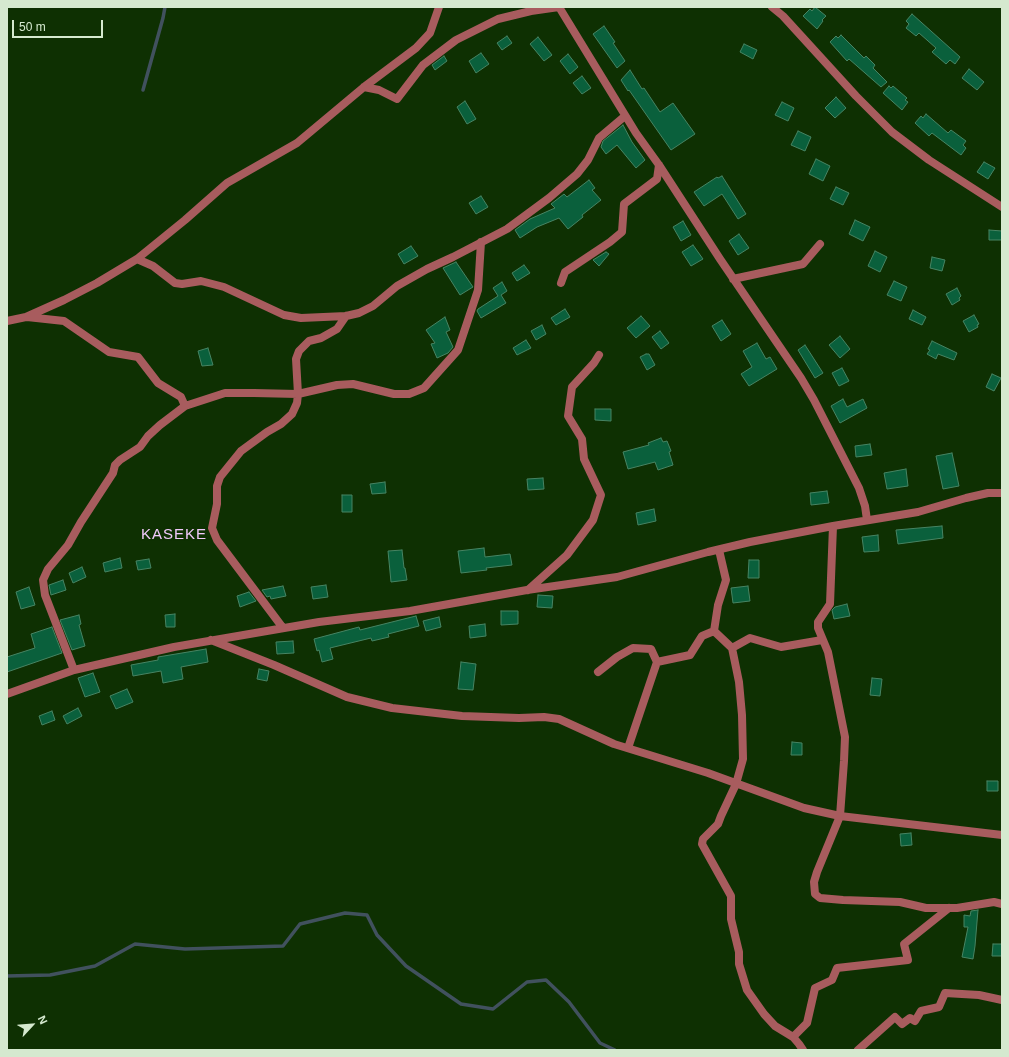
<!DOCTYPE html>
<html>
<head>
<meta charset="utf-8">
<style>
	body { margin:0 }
	#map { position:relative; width:1009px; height:1057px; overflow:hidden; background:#0e3002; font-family:Arial,sans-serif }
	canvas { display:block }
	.frame { position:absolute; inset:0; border:8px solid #d5e9cf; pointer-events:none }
	.north { position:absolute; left:12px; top:1005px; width:40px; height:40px; -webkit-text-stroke:3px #0e3002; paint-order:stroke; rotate:64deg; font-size:11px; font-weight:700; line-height:16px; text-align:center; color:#d5e9cf }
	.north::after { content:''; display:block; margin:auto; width:14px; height:18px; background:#d5e9cf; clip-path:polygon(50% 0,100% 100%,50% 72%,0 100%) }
	.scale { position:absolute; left:12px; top:20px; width:91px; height:18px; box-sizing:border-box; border:2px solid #d5e9cf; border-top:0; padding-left:5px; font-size:12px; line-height:14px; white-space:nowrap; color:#d5e9cf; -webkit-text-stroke:3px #0e3002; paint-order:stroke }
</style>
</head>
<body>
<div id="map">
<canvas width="1009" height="1057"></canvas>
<div class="frame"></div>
<div class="north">N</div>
<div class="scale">50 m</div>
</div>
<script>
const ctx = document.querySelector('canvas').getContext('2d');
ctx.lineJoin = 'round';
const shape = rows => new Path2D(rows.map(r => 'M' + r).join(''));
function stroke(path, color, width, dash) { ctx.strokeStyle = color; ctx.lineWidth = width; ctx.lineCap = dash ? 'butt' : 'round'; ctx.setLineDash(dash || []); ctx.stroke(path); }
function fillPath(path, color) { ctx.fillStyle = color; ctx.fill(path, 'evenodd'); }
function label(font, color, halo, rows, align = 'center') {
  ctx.font = font + ' Arial,sans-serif'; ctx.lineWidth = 3.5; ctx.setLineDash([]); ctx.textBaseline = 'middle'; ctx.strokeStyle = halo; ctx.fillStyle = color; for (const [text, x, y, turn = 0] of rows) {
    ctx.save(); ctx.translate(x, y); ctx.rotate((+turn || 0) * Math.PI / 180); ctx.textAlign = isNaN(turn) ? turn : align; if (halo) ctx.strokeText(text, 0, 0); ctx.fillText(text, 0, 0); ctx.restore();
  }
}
stroke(shape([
	[143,90,163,18,165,7],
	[7,976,50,975,95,966,135,944,185,949,283,946,300,924,345,913,367,915,377,935,406,966,461,1004,493,1009,527,982,546,980,569,1002,600,1043,615,1050]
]), '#41515e', 3.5);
const building = shape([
	[815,7,826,16,822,20,823,21,817,29,803,16,810,9,812,11,815,7],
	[912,14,960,57,955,64,950,60,946,64,932,52,936,48,919,33,916,36,906,28,909,24,906,21,912,14],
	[604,26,615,42,613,43,625,61,617,68,593,34,604,26],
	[841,35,864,58,866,56,875,65,873,68,887,82,881,87,849,59,847,61,830,42,836,36,838,38,841,35],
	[507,36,512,43,502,50,497,43,507,36],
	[538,37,552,55,544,61,530,44,538,37],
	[744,44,757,50,753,59,740,52,744,44],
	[481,53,489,64,476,73,469,61,481,53],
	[568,54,578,67,570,74,560,61,568,54],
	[444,56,447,61,435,70,432,65,444,56],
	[969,69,984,82,977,90,962,78,969,69],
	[630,70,642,89,644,88,660,112,673,103,695,134,671,150,629,90,628,91,621,80,630,70],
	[582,76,591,88,582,94,573,83,582,76],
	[889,86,891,88,893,86,907,98,905,100,908,102,902,110,883,93,889,86],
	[836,97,846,108,835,118,825,108,836,97],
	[465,101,476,119,467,124,457,107,465,101],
	[782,102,794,108,788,121,775,115,782,102],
	[926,114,948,133,951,130,966,141,963,145,966,148,961,155,932,133,929,136,915,123,921,116,923,118,926,114],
	[623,125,632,142,645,160,636,168,617,145,606,154,601,147,603,141,623,125],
	[798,131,811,137,805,151,791,145,798,131],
	[816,159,830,166,823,181,809,174,816,159],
	[984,162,995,168,988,179,977,172,984,162],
	[722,176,746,214,738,219,722,194,704,206,694,192,717,177,718,178,722,176],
	[589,180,595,188,592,190,601,200,582,215,583,217,568,229,559,218,537,227,520,238,515,230,530,219,555,208,551,204,564,194,567,197,589,180],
	[836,187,849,193,843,205,830,199,836,187],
	[481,196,488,207,476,214,469,203,481,196],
	[855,220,870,227,863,241,849,234,855,220],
	[683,221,691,235,681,241,673,227,683,221],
	[989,230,1002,231,1002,240,989,240,989,230],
	[739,234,749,248,738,255,729,241,739,234],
	[693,245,703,259,691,266,682,252,693,245],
	[411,246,418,256,404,264,398,254,411,246],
	[875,251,887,257,880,272,868,266,875,251],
	[606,252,609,254,599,266,593,260,606,252],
	[932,257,945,260,942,271,930,268,932,257],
	[456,262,473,287,460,295,443,268,456,262],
	[524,265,530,273,517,281,512,273,524,265],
	[894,281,907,287,901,301,887,295,894,281],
	[502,282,507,291,501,295,506,303,481,318,477,311,478,309,498,296,493,288,502,282],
	[957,288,961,296,959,298,960,300,952,305,946,294,957,288],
	[565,309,570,317,556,325,551,318,565,309],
	[913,310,926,317,922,325,909,319,913,310],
	[974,315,979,324,977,325,978,327,969,332,963,321,974,315],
	[641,316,650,326,636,338,627,328,641,316],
	[445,317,450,330,446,332,453,347,448,353,437,358,431,344,435,343,426,330,445,317],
	[722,320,731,334,721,341,712,326,722,320],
	[542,325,546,334,536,340,531,331,542,325],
	[660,331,669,343,661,349,652,337,660,331],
	[840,336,850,349,840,358,829,345,840,336],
	[526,340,531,348,517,355,513,348,526,340],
	[932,341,957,353,954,360,938,354,936,359,927,354,930,350,928,349,932,341],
	[757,343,766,359,770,357,777,369,749,386,741,374,752,367,743,351,757,343],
	[805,345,823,373,815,378,798,350,805,345],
	[208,348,213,365,202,366,198,351,208,348],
	[646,354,649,354,655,365,647,370,640,357,646,354],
	[842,368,849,381,839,386,832,373,842,368],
	[992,374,1001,378,994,391,986,387,992,374],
	[843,399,847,407,863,399,867,408,840,423,831,406,843,399],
	[595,409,611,409,611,421,595,420,595,409],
	[661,438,663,442,667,441,671,451,669,452,673,465,658,470,655,462,628,469,623,452,649,445,648,443,661,438],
	[870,444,872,455,856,457,855,446,870,444],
	[952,453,959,486,943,489,936,456,952,453],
	[906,469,908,486,887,489,884,473,906,469],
	[543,478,544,489,528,490,527,479,543,478],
	[385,482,386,493,372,494,370,484,385,482],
	[827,491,829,503,811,505,810,493,827,491],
	[342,495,352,495,352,512,342,512,342,495],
	[654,509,656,521,638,525,636,513,654,509],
	[942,526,943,538,898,544,896,530,942,526],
	[878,535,879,551,864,552,862,537,878,535],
	[484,548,485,557,510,554,512,565,486,568,487,570,461,573,458,551,484,548],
	[402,550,404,568,405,568,407,580,391,582,388,551,402,550],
	[120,558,122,568,105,572,103,563,120,558],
	[149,559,151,568,138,570,136,561,149,559],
	[749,560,759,560,759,578,748,578,749,560],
	[82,567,86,577,73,583,69,573,82,567],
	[63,580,66,590,51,595,49,585,63,580],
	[326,585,328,597,313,599,311,587,326,585],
	[283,586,286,596,271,599,270,596,267,597,262,590,283,586],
	[748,586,750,601,733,603,731,588,748,586],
	[29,587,35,605,21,609,16,592,29,587],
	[249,592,256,601,240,607,237,596,249,592],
	[538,595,553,596,552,608,537,607,538,595],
	[847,604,850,616,834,619,832,610,835,607,847,604],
	[501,611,518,611,518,624,501,625,501,611],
	[175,614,175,627,166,627,165,615,175,614],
	[79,615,81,624,79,625,85,646,72,650,60,620,79,615],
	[416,616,419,626,388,634,389,637,372,641,371,638,330,648,333,659,322,662,319,650,317,651,314,639,359,627,360,630,416,616],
	[439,617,441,627,426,631,423,621,439,617],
	[485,624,486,636,470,638,469,626,485,624],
	[52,627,62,653,7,672,7,657,35,648,31,634,52,627],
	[293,641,294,653,277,654,276,642,293,641],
	[206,649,208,662,181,667,183,679,163,683,161,671,133,676,131,665,158,660,158,657,206,649],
	[461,662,476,664,473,690,458,689,461,662],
	[259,669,269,671,267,681,257,679,259,669],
	[93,673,100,692,85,697,78,678,93,673],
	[872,678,882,679,880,696,870,695,872,678],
	[127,689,133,702,116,709,110,696,127,689],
	[78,708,82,716,67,724,63,716,78,708],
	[52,711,55,720,42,725,39,716,52,711],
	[792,742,802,743,802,755,791,755,792,742],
	[987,781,998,781,998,791,987,791,987,781],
	[911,833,912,845,901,846,900,834,911,833],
	[978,910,975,946,973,959,962,957,968,927,964,927,964,915,970,916,971,911,978,910],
	[993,944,1002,944,1002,956,992,956,993,944]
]);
fillPath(building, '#0a603c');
stroke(building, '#478463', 1);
stroke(shape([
	[559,7,636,133,659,165,720,259,801,378,814,400,859,488,865,506,867,520],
	[772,7,783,16,856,96,892,132,929,160,1002,207],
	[364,87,379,90,397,99,423,65,456,40,498,19,531,11,559,7],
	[137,259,153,266,175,283,182,284,201,281,224,287,284,315,301,318,346,316,359,313,373,306,397,286,427,269,453,257,507,229,549,198,577,174,588,160,599,138,625,116],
	[733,279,803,264,820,244],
	[561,283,565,272,610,242,622,232,624,204,657,179,659,165],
	[27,317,64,321,109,352,138,357,158,383,181,397,185,406],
	[7,321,26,317,64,300,97,283,137,259,185,220,227,183,297,143,364,87,416,48,430,33,439,7],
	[833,526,830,604,818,622,818,628,828,652,845,737,844,761,840,816,817,872,814,882,815,894,820,898,843,900,900,902,926,908,957,908,994,902,1002,904],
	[719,550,726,580,718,605,714,631,732,648,739,682,742,715,743,759,736,784,721,816,718,824,703,839,702,844,731,896,731,919,739,952,739,964,747,990,764,1014,775,1026,793,1037,799,1044,803,1050],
	[528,590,567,555,593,520,601,495,584,459,582,439,568,416,572,387,594,363,599,355],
	[283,628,217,540,212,528,217,504,217,486,220,477,241,451,267,432,281,424,292,414,297,403,298,394,296,359,299,351,309,341,321,338,337,329,346,316],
	[211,640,274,665,347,697,392,708,462,716,519,718,544,717,559,719,614,744,708,773,804,808,840,816,1002,835],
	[732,648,750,638,781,647,822,640],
	[657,662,690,655,702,636,714,631],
	[74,670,45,595,43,580,48,569,68,545,81,522,113,473,115,465,120,460,140,447,148,436,160,425,185,406,225,393,254,393,298,394,337,385,353,384,394,394,409,394,424,388,458,350,478,290,481,242],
	[598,672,617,657,633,648,651,649,657,662,628,748],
	[7,694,74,670,174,647,319,622,410,611,527,590,617,577,708,552,750,542,833,526,918,512,966,498,988,493,1002,493],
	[793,1037,807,1023,815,988,832,980,837,968,908,960,904,944,949,908],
	[858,1050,895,1017,902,1024,910,1018,915,1021,921,1011,939,1007,945,993,979,995,1002,1000]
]), '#a85c5e', 8);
ctx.letterSpacing = '1px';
label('15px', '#f1cafc', '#0e3002', [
	["KASEKE",174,535]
]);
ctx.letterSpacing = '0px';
</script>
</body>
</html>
